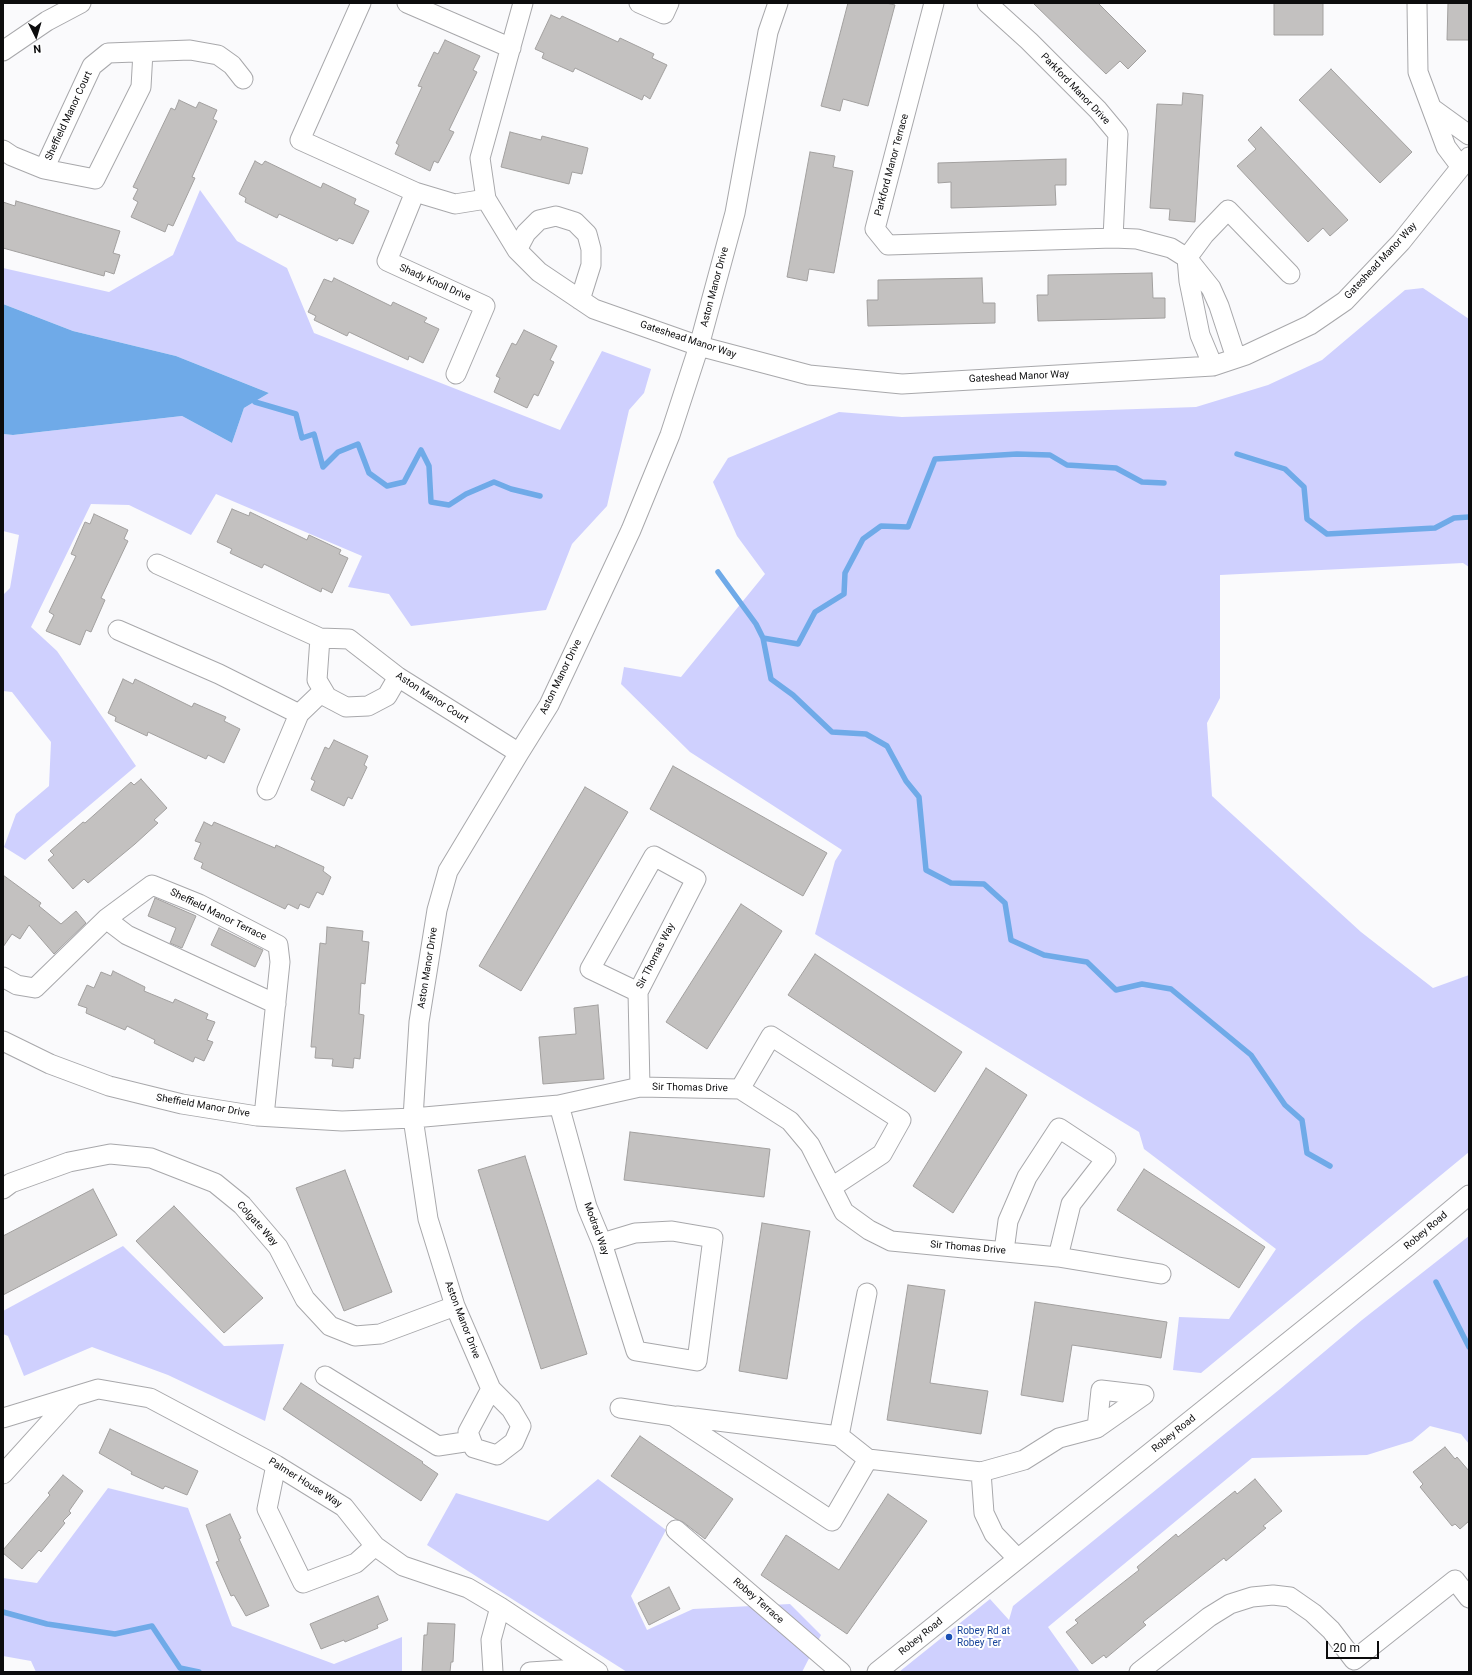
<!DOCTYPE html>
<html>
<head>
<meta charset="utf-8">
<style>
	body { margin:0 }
	#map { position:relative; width:1472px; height:1675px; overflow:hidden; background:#fafafc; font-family:Roboto,sans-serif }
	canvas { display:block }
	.frame { position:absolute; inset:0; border:4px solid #0c0c0d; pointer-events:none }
	.north { position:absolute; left:16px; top:16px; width:40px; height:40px; -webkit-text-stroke:3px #fff; paint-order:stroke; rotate:175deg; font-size:11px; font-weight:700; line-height:16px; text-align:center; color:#0c0c0d }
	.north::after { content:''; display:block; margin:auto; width:14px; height:18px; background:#0c0c0d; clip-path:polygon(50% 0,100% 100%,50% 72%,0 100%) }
	.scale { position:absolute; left:1326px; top:1641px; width:53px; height:18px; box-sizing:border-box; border:2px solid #0c0c0d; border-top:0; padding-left:5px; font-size:12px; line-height:14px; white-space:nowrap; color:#0c0c0d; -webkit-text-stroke:3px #fff; paint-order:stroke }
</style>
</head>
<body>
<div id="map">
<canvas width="1472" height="1675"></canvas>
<div class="frame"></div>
<div class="north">N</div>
<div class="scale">20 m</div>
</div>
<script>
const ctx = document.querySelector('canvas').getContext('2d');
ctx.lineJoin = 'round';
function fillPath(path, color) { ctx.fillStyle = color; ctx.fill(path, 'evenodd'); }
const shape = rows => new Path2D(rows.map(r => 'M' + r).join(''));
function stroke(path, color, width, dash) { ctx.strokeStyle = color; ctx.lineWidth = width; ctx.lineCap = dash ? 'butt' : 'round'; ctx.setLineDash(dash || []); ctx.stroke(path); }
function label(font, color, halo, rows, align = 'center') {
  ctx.font = font + ' Roboto,sans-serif'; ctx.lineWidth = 4; ctx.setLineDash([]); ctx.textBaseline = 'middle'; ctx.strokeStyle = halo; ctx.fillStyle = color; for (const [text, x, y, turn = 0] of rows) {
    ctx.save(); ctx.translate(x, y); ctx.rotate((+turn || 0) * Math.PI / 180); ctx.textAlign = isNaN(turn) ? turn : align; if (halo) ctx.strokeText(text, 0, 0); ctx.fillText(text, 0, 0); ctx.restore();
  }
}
fillPath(shape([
	[200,190,237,241,287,268,314,333,560,430,602,351,651,369,644,393,629,410,607,506,572,544,546,610,411,626,389,594,348,587,362,556,216,494,191,535,129,505,91,504,31,627,57,651,136,766,25,860,4,847,16,814,49,786,51,742,12,692,3,691,3,595,10,588,19,535,3,531,3,434,13,435,182,416,232,443,244,408,269,393,176,356,73,331,3,304,3,268,109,292,173,255],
	[1423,288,1469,319,1469,567,1463,563,1220,575,1220,698,1207,723,1212,796,1361,932,1433,988,1469,975,1469,1152,1201,1373,1173,1370,1179,1317,1229,1319,1276,1249,1144,1149,1139,1132,815,934,835,861,842,850,690,752,621,684,624,667,681,677,765,574,737,536,713,482,728,458,839,412,902,417,1196,407,1268,385,1322,360,1405,290],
	[1469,1236,1469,1444,1461,1434,1430,1426,1412,1441,1367,1455,1252,1458,1048,1627,1080,1672,899,1672,990,1599,1009,1620,1013,1606,1280,1389,1362,1320],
	[123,1246,224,1346,284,1344,265,1421,168,1375,92,1347,24,1376,8,1336,3,1334,3,1311],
	[598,1479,666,1530,631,1596,647,1630,693,1609,790,1604,821,1635,802,1672,627,1672,427,1545,456,1493,548,1521],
	[108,1488,188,1508,232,1626,334,1664,402,1637,402,1672,36,1672,31,1661,3,1656,3,1578,37,1583]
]), '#cfd0fe');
fillPath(shape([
	[3,304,73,331,176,356,269,393,244,408,232,443,182,416,13,435,3,434]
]), '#6faae8');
stroke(shape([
	[255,402,296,414,302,438,314,434,323,467,338,452,358,444,369,473,387,486,404,482,421,450,429,466,431,502,449,505,466,494,494,482,511,489,540,496],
	[1237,454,1285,469,1304,487,1307,519,1327,534,1435,528,1454,518,1469,517],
	[718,572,756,624,763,638,771,679,793,695,832,732,866,734,887,746,906,781,919,797,926,870,951,883,984,884,1005,903,1011,940,1044,955,1087,962,1116,990,1142,984,1171,989,1251,1055,1285,1105,1302,1120,1307,1153,1330,1166],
	[763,638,798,644,815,612,844,594,845,573,863,539,881,526,908,527,935,459,1017,454,1050,455,1067,465,1116,468,1142,482,1164,483],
	[1436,1282,1469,1347],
	[3,1612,47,1624,115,1634,152,1626,180,1668,199,1672]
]), '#6faae8', 5.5);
const building = shape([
	[848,3,886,3,895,5,868,106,843,99,840,111,821,106,848,3],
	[1033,3,1098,3,1146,51,1128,69,1120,61,1106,74,1033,3],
	[1274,3,1323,3,1323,35,1274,35,1274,3],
	[1448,3,1469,3,1469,40,1447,40,1448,3],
	[551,15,560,19,562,16,618,42,620,38,654,54,652,58,667,65,650,99,644,95,642,100,575,68,573,72,542,58,544,53,535,49,551,15],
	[445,40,480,56,473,70,477,72,449,130,454,132,438,163,434,161,430,171,395,154,399,145,396,143,422,87,418,86,434,52,438,54,445,40],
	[1331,69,1412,152,1380,183,1299,100,1331,69],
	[1183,93,1203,95,1195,222,1169,220,1170,209,1150,208,1157,104,1182,105,1183,93],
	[179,100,196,108,199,102,217,110,213,119,217,121,192,177,195,178,173,226,168,224,165,232,131,217,138,202,133,199,138,189,133,187,171,108,175,110,179,100],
	[1261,127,1348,220,1330,236,1323,228,1308,242,1237,166,1256,149,1248,140,1261,127],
	[510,132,541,140,542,136,588,148,582,174,572,172,569,184,501,167,510,132],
	[810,152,835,156,833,167,853,171,834,273,809,269,807,281,787,277,810,152],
	[1066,159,1066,185,1055,185,1056,205,951,208,951,182,938,183,938,163,1066,159],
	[255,161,262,165,265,161,321,188,323,183,356,199,354,204,369,211,353,244,339,238,337,241,279,214,277,218,245,202,246,198,239,194,255,161],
	[16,201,120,231,113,253,120,255,114,274,105,271,104,276,3,248,3,202,15,206,16,201],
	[1152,273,1153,298,1165,298,1165,318,1038,321,1037,295,1048,295,1048,275,1152,273],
	[334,278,391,306,393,302,427,318,424,322,439,329,423,363,409,356,408,360,349,332,347,336,314,320,316,316,308,312,324,279,332,282,334,278],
	[982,278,983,303,995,303,995,323,868,326,867,300,878,300,878,280,982,278],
	[524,330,557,346,550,360,554,362,538,396,534,394,527,408,494,392,500,378,496,376,512,343,516,345,524,330],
	[232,509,249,516,250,512,307,540,309,535,341,550,339,554,348,558,332,593,322,588,321,592,264,564,262,568,230,553,232,549,217,542,232,509],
	[94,514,128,530,124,539,128,541,101,598,105,600,91,632,86,630,80,645,46,631,54,615,49,612,76,556,71,554,85,522,90,524,94,514],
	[123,679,133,684,135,679,192,707,194,703,226,717,224,721,240,729,224,763,208,755,206,759,148,732,147,736,115,721,116,717,108,713,123,679],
	[334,740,368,756,364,765,367,767,352,799,348,797,344,806,311,790,315,781,311,779,325,747,329,749,334,740],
	[673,766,827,853,803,896,650,809,673,766],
	[141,779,167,808,154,820,158,823,135,844,88,883,84,879,73,889,48,860,54,855,50,851,83,822,85,823,131,782,134,785,141,779],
	[585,787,628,812,521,991,479,966,585,787],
	[204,822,212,826,214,822,275,848,276,845,324,867,323,871,331,877,323,895,317,892,309,908,300,904,298,909,288,904,285,909,201,868,203,863,194,859,201,843,195,841,204,822],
	[3,875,41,903,39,906,61,924,76,911,86,923,54,954,29,925,20,939,12,934,3,947,3,875],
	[155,898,196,916,182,948,170,943,176,928,148,916,155,898],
	[741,904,782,931,707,1049,666,1022,741,904],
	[327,927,363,931,362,941,369,942,365,984,361,983,359,1014,364,1015,360,1059,354,1058,353,1068,332,1066,333,1059,315,1058,316,1047,311,1047,320,943,326,944,327,927],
	[219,928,263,950,255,967,211,945,219,928],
	[815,954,962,1052,935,1092,788,995,815,954],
	[113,971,145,987,144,991,173,1003,175,999,208,1014,206,1019,215,1022,207,1040,213,1042,204,1061,195,1057,193,1062,154,1043,155,1040,127,1026,125,1030,86,1013,87,1008,78,1005,87,985,94,988,101,972,111,976,113,971],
	[598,1005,604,1079,543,1084,539,1037,576,1034,574,1008,598,1005],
	[986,1068,1027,1095,953,1213,913,1186,986,1068],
	[630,1132,770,1149,764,1197,624,1180,630,1132],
	[525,1156,587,1354,541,1369,478,1170,525,1156],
	[1144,1169,1265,1247,1239,1288,1117,1210,1144,1169],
	[345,1170,392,1292,344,1311,296,1188,345,1170],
	[93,1189,117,1235,3,1295,3,1236,93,1189],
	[174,1206,263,1298,224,1333,136,1241,174,1206],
	[762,1223,810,1231,787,1379,739,1371,762,1223],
	[908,1285,945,1290,930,1383,988,1391,981,1434,887,1420,908,1285],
	[1035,1302,1167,1322,1161,1358,1072,1345,1063,1402,1021,1395,1035,1302],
	[301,1383,423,1462,422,1463,438,1474,421,1501,283,1409,301,1383],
	[110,1429,198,1471,187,1495,165,1486,163,1489,131,1474,132,1472,99,1453,110,1429],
	[640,1436,733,1499,705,1539,683,1522,676,1519,611,1476,640,1436],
	[1445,1447,1455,1459,1457,1457,1469,1471,1469,1521,1460,1529,1455,1524,1452,1526,1420,1487,1423,1484,1413,1472,1445,1447],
	[63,1475,83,1491,69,1511,71,1513,63,1521,65,1523,41,1552,39,1550,22,1569,3,1553,3,1550,50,1495,48,1493,63,1475],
	[1255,1479,1282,1511,1263,1526,1266,1528,1226,1561,1224,1558,1143,1622,1146,1625,1106,1658,1104,1655,1092,1664,1066,1632,1078,1623,1075,1620,1139,1570,1137,1567,1176,1534,1178,1537,1235,1491,1237,1494,1255,1479],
	[888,1494,927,1521,847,1634,761,1575,786,1535,839,1570,888,1494],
	[230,1514,241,1538,239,1539,244,1550,269,1606,246,1616,234,1595,231,1596,216,1562,219,1561,206,1525,230,1514],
	[669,1587,680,1609,649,1625,638,1603,669,1587],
	[378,1596,388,1620,377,1625,378,1628,345,1642,344,1640,321,1649,310,1624,378,1596],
	[428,1623,455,1624,453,1662,451,1662,450,1672,422,1672,424,1635,427,1635,428,1623]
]);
fillPath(building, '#c3c1c0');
stroke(building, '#a2a09f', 1);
const minor = shape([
	[361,3,300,140,415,192],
	[407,3,511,48],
	[523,3,480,158,486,199,517,250,539,272,594,309,699,346,809,375,902,384,1213,366,1246,355,1310,325,1345,301,1401,242,1469,157],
	[639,3,664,14,669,3],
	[934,3,875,229,888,245,1113,238,1137,239,1171,248,1187,258,1211,288,1219,306,1236,358],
	[987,3,1029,41,1098,110,1118,134,1113,238],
	[1417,3,1418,72,1446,147,1461,167],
	[3,51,47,21,81,3],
	[1433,109,1469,135],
	[3,150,12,156,44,169,92,66,108,53,190,50,218,55,232,65,243,79],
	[44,169,95,179,141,87,143,52],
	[517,250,526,233,539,220,556,216,575,222,587,234,591,249,591,265,580,300],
	[1187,258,1204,235,1228,210,1290,274],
	[1187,258,1189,281,1200,335,1213,366],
	[456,374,485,306,387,261,415,192,455,204,486,199],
	[157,564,320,638,349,639,398,677,519,753],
	[118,630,219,674,299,714],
	[320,638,317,680,327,697,346,707,368,706,387,696,398,677],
	[267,790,299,714,323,691],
	[106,919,127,935,276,1004],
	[3,977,17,985,35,988,106,919,152,885,199,904,278,945,280,962,264,1116],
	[638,992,590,969,654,856,696,879,638,992,640,1087],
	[3,1041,50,1064,109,1086,182,1104,257,1116,342,1121,413,1118,559,1105,640,1087,740,1089,790,1121,810,1145,844,1212,869,1230,891,1241,1058,1257,1161,1274],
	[740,1089,771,1036,901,1120,882,1154,832,1187],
	[559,1105,587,1207,602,1243,636,1351,697,1361,713,1238,672,1231,635,1233,602,1243],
	[3,1189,11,1183,69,1162,110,1154,151,1158,215,1183,242,1205,278,1247,305,1299,330,1326,355,1336,380,1334,455,1306],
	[1004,1251,1008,1221,1027,1177,1059,1128,1106,1159,1071,1204,1058,1257],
	[325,1376,438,1446,471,1441],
	[491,1389,511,1409,521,1426,514,1442,497,1455,474,1448,468,1432,491,1389,455,1306,428,1219,413,1118,419,1022,437,910,448,871,519,753,549,705,631,530,670,435,699,346,735,213,768,32,778,3],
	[620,1408,673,1416,832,1521,868,1459,981,1472,1024,1460,1059,1438,1097,1428,1144,1395,1101,1390,1097,1428],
	[677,1416,839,1436,868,1459],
	[3,1418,98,1389,150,1398,276,1465,344,1507,375,1546,403,1566,468,1588,500,1607,598,1672],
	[839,1436,867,1293],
	[276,1465,267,1509,303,1583,356,1563,375,1546],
	[981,1472,984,1513,994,1534,1018,1559],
	[3,1474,72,1398],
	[676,1530,841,1672],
	[493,1672,491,1640,500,1607],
	[530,1672,591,1668],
	[877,1672,1408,1246,1469,1195],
	[1139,1672,1209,1617,1230,1604,1252,1597,1273,1595,1290,1597,1313,1613,1331,1630,1354,1660,1455,1580,1469,1598]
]);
stroke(minor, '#a8a8ab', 21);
stroke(minor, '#fff', 19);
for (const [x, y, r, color] of [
	[949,1637,4,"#1a4fb4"]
]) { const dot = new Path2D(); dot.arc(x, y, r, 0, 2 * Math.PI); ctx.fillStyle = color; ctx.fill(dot); stroke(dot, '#fff', 1.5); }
label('10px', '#0c0c0d', '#fff', [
	["Parkford Manor Drive",1075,89,46],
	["Sheffield Manor Court",69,116,-65],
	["Parkford Manor Terrace",892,165,-75],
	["Gateshead Manor Way",1381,261,-47],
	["Shady Knoll Drive",435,283,24],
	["Aston Manor Drive",715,287,-75],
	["Gateshead Manor Way",688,340,18],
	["Gateshead Manor Way",1019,377,-3],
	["Aston Manor Drive",561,677,-64],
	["Aston Manor Court",432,698,33],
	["Sheffield Manor Terrace",218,915,26],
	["Sir Thomas Way",656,956,-63],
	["Aston Manor Drive",428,968,-81],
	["Sir Thomas Drive",690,1088,1],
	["Sheffield Manor Drive",203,1106,10],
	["Colgate Way",257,1224,48],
	["Modrad Way",596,1229,70],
	["Robey Road",1426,1231,-40],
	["Sir Thomas Drive",968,1248,5],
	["Aston Manor Drive",462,1320,69],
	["Robey Road",1174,1434,-39],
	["Palmer House Way",305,1483,32],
	["Robey Terrace",758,1601,41],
	["Robey Road",921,1637,-39]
]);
label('10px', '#164399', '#fff', [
	["Robey Rd at",957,1631],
	["Robey Ter",957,1643]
], 'left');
</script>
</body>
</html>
